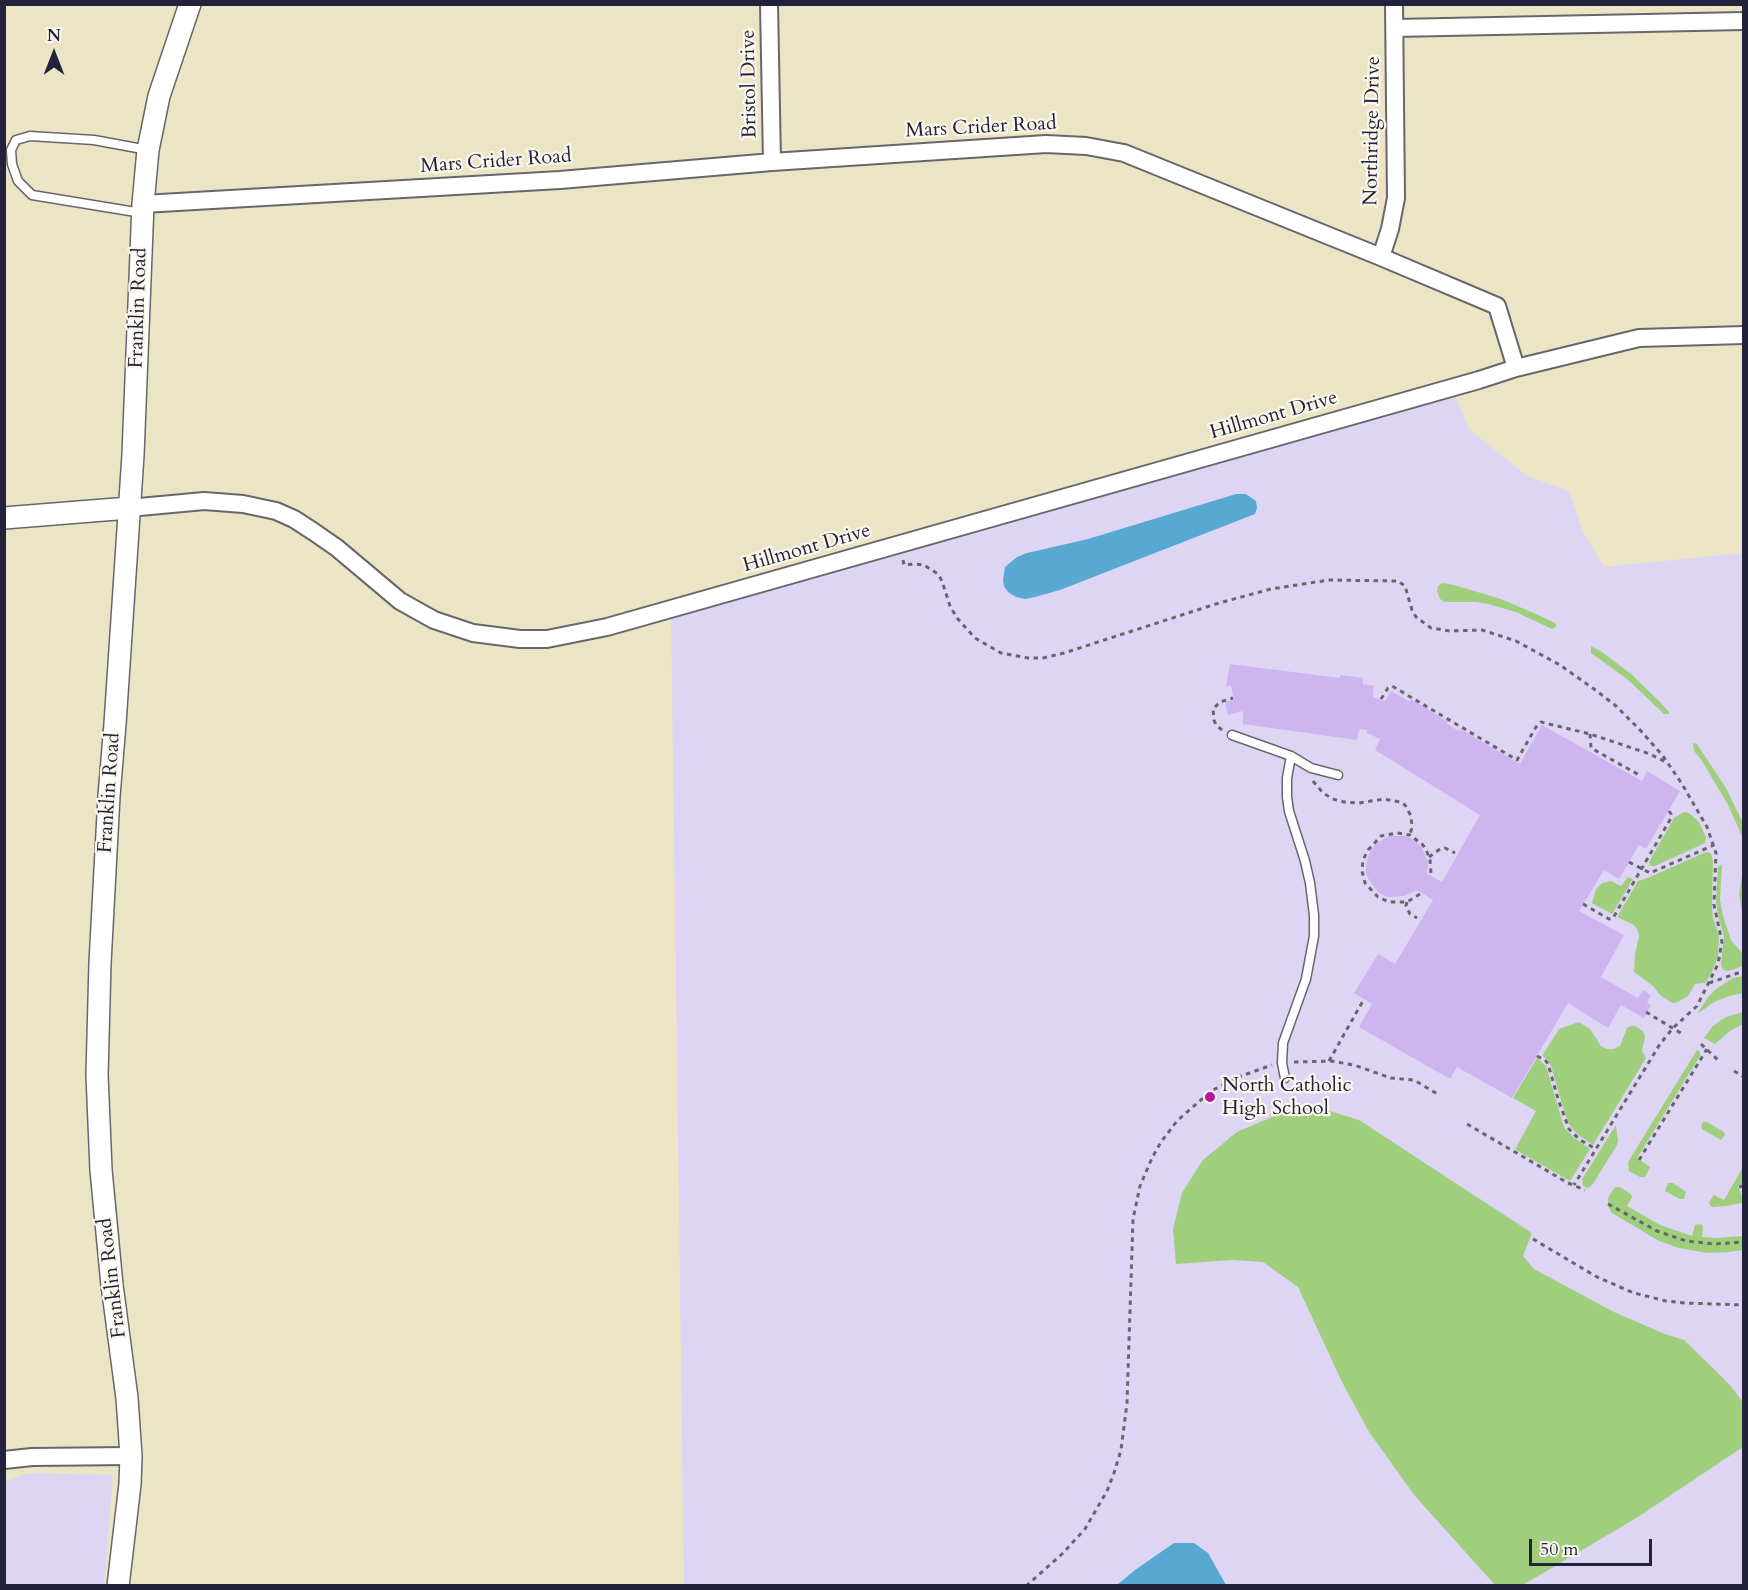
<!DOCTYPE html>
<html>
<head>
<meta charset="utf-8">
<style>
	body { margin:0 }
	#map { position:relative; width:1748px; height:1590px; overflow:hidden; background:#ebe4c5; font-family:Cardo,serif }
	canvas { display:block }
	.frame { position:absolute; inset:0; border:6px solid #22223b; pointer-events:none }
	.north { position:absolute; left:24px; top:24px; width:60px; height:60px; -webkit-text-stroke:4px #fbf7ec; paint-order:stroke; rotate:0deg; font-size:16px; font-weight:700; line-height:24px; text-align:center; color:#22223b }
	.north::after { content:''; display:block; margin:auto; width:21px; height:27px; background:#22223b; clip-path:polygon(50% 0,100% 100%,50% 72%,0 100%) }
	.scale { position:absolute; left:1529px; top:1539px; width:123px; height:27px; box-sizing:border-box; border:3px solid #22223b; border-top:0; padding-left:8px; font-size:18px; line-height:21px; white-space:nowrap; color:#22223b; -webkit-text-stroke:4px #fbf7ec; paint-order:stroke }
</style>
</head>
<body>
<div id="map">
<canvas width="1748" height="1590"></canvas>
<div class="frame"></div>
<div class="north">N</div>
<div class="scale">50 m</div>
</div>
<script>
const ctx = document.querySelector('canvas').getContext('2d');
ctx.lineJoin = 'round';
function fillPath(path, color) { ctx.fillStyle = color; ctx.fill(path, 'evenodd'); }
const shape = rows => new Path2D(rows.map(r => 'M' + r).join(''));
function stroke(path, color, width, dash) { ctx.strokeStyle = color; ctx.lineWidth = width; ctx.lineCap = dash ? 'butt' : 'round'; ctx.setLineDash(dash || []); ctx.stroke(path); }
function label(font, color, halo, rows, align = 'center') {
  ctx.font = font + ' Cardo,serif'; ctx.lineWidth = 4.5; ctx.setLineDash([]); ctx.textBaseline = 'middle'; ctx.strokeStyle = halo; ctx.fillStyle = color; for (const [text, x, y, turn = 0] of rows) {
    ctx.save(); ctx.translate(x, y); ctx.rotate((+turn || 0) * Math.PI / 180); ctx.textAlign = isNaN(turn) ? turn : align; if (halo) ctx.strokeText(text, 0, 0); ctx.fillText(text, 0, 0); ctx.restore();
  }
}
fillPath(shape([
	[1452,387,1469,429,1527,476,1569,491,1583,532,1604,567,1743,553,1743,1585,684,1585,671,609],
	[30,1473,113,1475,104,1585,5,1585,5,1481]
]), '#ded5f5');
fillPath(shape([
	[1442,583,1454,585,1501,599,1536,614,1555,623,1557,626,1552,629,1516,612,1488,604,1476,602,1445,602,1440,599,1437,591,1438,586],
	[1591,646,1602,652,1631,674,1659,701,1669,712,1669,714,1664,714,1627,679,1591,653],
	[1693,743,1697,744,1726,788,1743,823,1743,838,1728,805,1702,761,1694,751],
	[1685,812,1689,813,1699,822,1706,837,1705,843,1655,866,1650,866,1649,862,1674,818,1682,813],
	[1706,852,1711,853,1713,862,1712,907,1713,918,1719,936,1718,957,1711,974,1705,983,1695,984,1688,996,1678,1002,1672,1003,1660,995,1653,986,1634,972,1635,954,1639,936,1637,929,1634,925,1617,917,1638,881,1650,877],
	[1722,864,1720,900,1723,916,1731,940,1743,954,1743,966,1728,971,1723,970,1721,965,1724,936,1718,916,1716,899,1718,867],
	[1743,869,1743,920,1739,894],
	[1628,877,1633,879,1612,914,1592,903,1596,889,1602,883,1611,881,1621,886],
	[1743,976,1743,993,1730,996,1716,1001,1697,1014,1709,996,1716,989,1733,978],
	[1743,1012,1743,1024,1730,1031,1715,1044,1704,1038,1712,1027,1721,1020,1726,1017],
	[1579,1022,1590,1029,1601,1046,1607,1049,1614,1049,1620,1046,1627,1028,1631,1026,1635,1026,1643,1031,1645,1037,1642,1051,1646,1058,1593,1145,1577,1134,1569,1124,1565,1114,1551,1066,1547,1059,1542,1056,1559,1029],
	[1697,1050,1700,1052,1700,1056,1637,1158,1650,1167,1645,1177,1640,1177,1629,1171,1628,1162],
	[1537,1058,1546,1066,1564,1127,1573,1137,1590,1149,1570,1181,1516,1150,1516,1148,1536,1111,1513,1098],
	[1295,1107,1309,1107,1323,1109,1359,1120,1532,1233,1523,1256,1534,1269,1614,1312,1665,1334,1684,1340,1730,1385,1742,1401,1744,1405,1743,1447,1638,1517,1523,1585,1495,1585,1415,1496,1369,1432,1342,1382,1298,1287,1263,1262,1233,1260,1176,1264,1173,1229,1182,1193,1203,1160,1237,1132],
	[1703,1122,1707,1122,1724,1132,1725,1135,1721,1140,1702,1129,1701,1126],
	[1616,1125,1618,1141,1617,1145,1593,1184,1588,1188,1583,1186,1582,1179],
	[1743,1167,1743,1184,1738,1186,1743,1199,1742,1203,1726,1206,1712,1207,1710,1205,1709,1202,1714,1195,1724,1200],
	[1668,1183,1673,1183,1686,1192,1684,1199,1680,1199,1665,1191],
	[1615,1187,1620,1187,1631,1194,1632,1197,1627,1206,1660,1225,1692,1236,1695,1225,1701,1224,1703,1227,1702,1237,1717,1238,1743,1236,1743,1250,1729,1252,1707,1253,1679,1248,1659,1241,1612,1213,1608,1206,1608,1198]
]), '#9fcf7d');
fillPath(shape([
	[1236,494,1246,494,1256,501,1257,508,1255,514,1060,590,1035,597,1025,599,1016,597,1008,592,1004,586,1003,580,1005,567,1017,557,1027,553,1088,539],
	[1174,1543,1194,1543,1208,1553,1226,1585,1117,1585,1135,1570]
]), '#57a9d2');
fillPath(shape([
	[1230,664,1340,678,1340,675,1363,678,1363,684,1374,686,1373,697,1385,701,1391,691,1410,702,1411,699,1448,722,1447,724,1459,731,1460,729,1520,764,1542,725,1642,781,1647,771,1680,791,1646,849,1639,845,1619,879,1604,870,1579,911,1624,935,1601,977,1638,998,1643,990,1651,995,1647,1003,1651,1005,1644,1018,1621,1005,1608,1028,1568,1003,1512,1098,1457,1067,1450,1079,1359,1027,1372,1004,1354,993,1378,954,1395,964,1433,900,1417,890,1404,896,1388,897,1379,893,1369,880,1366,873,1366,864,1371,849,1376,844,1389,836,1406,836,1416,841,1422,848,1428,862,1427,874,1442,882,1480,815,1375,750,1380,739,1367,733,1367,730,1359,729,1357,740,1243,724,1243,711,1228,715,1225,702,1234,700,1231,686,1226,686]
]), '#ceb5ef');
const service = shape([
	[142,213,32,195,18,181,12,164,11,150,16,140,30,136,94,140,148,150],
	[1232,735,1291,756,1311,768,1338,775],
	[1285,1078,1282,1063,1283,1043,1306,979,1314,936,1314,915,1310,883,1305,861,1289,811,1287,797,1287,778,1291,756]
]);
const minor = shape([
	[769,4,772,162],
	[1395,28,1744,21],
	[143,204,560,180,772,162,1046,144,1086,146,1124,153,1381,257,1497,306,1516,368,1639,338,1744,335],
	[1381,257,1390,229,1396,198,1394,4],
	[129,508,204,501,243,504,276,511,294,519,314,532,337,548,400,601,434,620,473,633,520,639,547,639,607,627,1479,380,1516,368],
	[4,1460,32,1457,131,1456]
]);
const tertiary = shape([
	[4,518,129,508],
	[118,1586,130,1484,131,1456,127,1398,112,1285,101,1170,97,1075,100,963,109,796,115,724,133,455,143,204,148,150,159,96,190,4]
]);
stroke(service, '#68666b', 11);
stroke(minor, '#68666b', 20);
stroke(tertiary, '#68666b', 24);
stroke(shape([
	[903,560,904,565,914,564,924,565,938,574,942,581,950,606,957,618,975,638,1001,653,1028,658,1043,658,1064,653,1219,603,1271,589,1329,580,1398,581,1405,586,1412,610,1416,617,1431,628,1450,631,1482,630,1516,641,1560,665,1594,689,1616,706,1641,731,1663,756,1682,784,1707,827,1716,853,1714,905,1722,942,1718,964,1697,1006,1673,1028,1660,1044,1574,1185],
	[1381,699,1388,688,1392,686,1517,760,1536,727,1541,722,1590,734,1650,754,1666,762],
	[1222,730,1216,725,1214,720,1213,709,1220,702,1233,698],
	[1590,734,1591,748,1641,776],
	[1313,781,1323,793,1333,799,1344,802,1359,803,1384,799,1400,802,1405,805,1411,816,1412,827,1410,835],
	[1429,857,1440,849,1445,848,1455,853],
	[1629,862,1650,873,1714,845],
	[1420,894,1407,902,1389,902,1378,897,1365,883,1362,871,1363,860,1368,850,1381,836,1397,833,1410,835,1423,845,1427,852,1430,860,1431,874],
	[1407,902,1406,906,1410,914,1417,918],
	[1583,904,1609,919,1613,918,1671,818,1671,814,1669,811],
	[1709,983,1744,971],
	[1646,1012,1684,1035],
	[1701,1044,1719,1061],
	[1537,1056,1546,1061,1548,1064,1559,1102,1569,1129,1580,1140,1596,1149],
	[1329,1061,1364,999],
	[1294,1062,1331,1061,1354,1065,1391,1078,1414,1080,1439,1095],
	[1734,1071,1744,1077],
	[1467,1124,1568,1183,1585,1190],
	[1639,1160,1707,1049],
	[1739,1187,1744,1186],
	[1608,1204,1657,1231,1686,1241,1715,1244,1744,1242],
	[1533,1239,1597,1277,1634,1293,1666,1301,1685,1303,1744,1305],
	[1026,1586,1062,1554,1085,1529,1107,1491,1114,1473,1121,1450,1127,1403,1133,1219,1140,1186,1152,1158,1161,1142,1177,1121,1211,1091,1241,1076,1272,1065]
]), '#68666b', 3, [4.5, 4.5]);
stroke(service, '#fff', 8);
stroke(minor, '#fff', 16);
stroke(tertiary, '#fff', 21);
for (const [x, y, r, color] of [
	[1210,1097,6,"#b5179e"]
]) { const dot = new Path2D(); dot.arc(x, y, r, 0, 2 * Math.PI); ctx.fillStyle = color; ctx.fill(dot); stroke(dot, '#fbf7ec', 2); }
label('20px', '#22223b', '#fbf7ec', [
	["Bristol Drive",750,84,-91],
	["Mars Crider Road",981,128,-3],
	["Northridge Drive",1373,131,-89],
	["Mars Crider Road",496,162,-4],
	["Franklin Road",139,308,-88],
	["Hillmont Drive",1274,416,-16],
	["Hillmont Drive",807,549,-16],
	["Franklin Road",110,793,-86],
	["Franklin Road",113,1278,-97]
]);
label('20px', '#22223b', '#fbf7ec', [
	["North Catholic",1222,1086],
	["High School",1222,1109]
], 'left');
</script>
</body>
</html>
